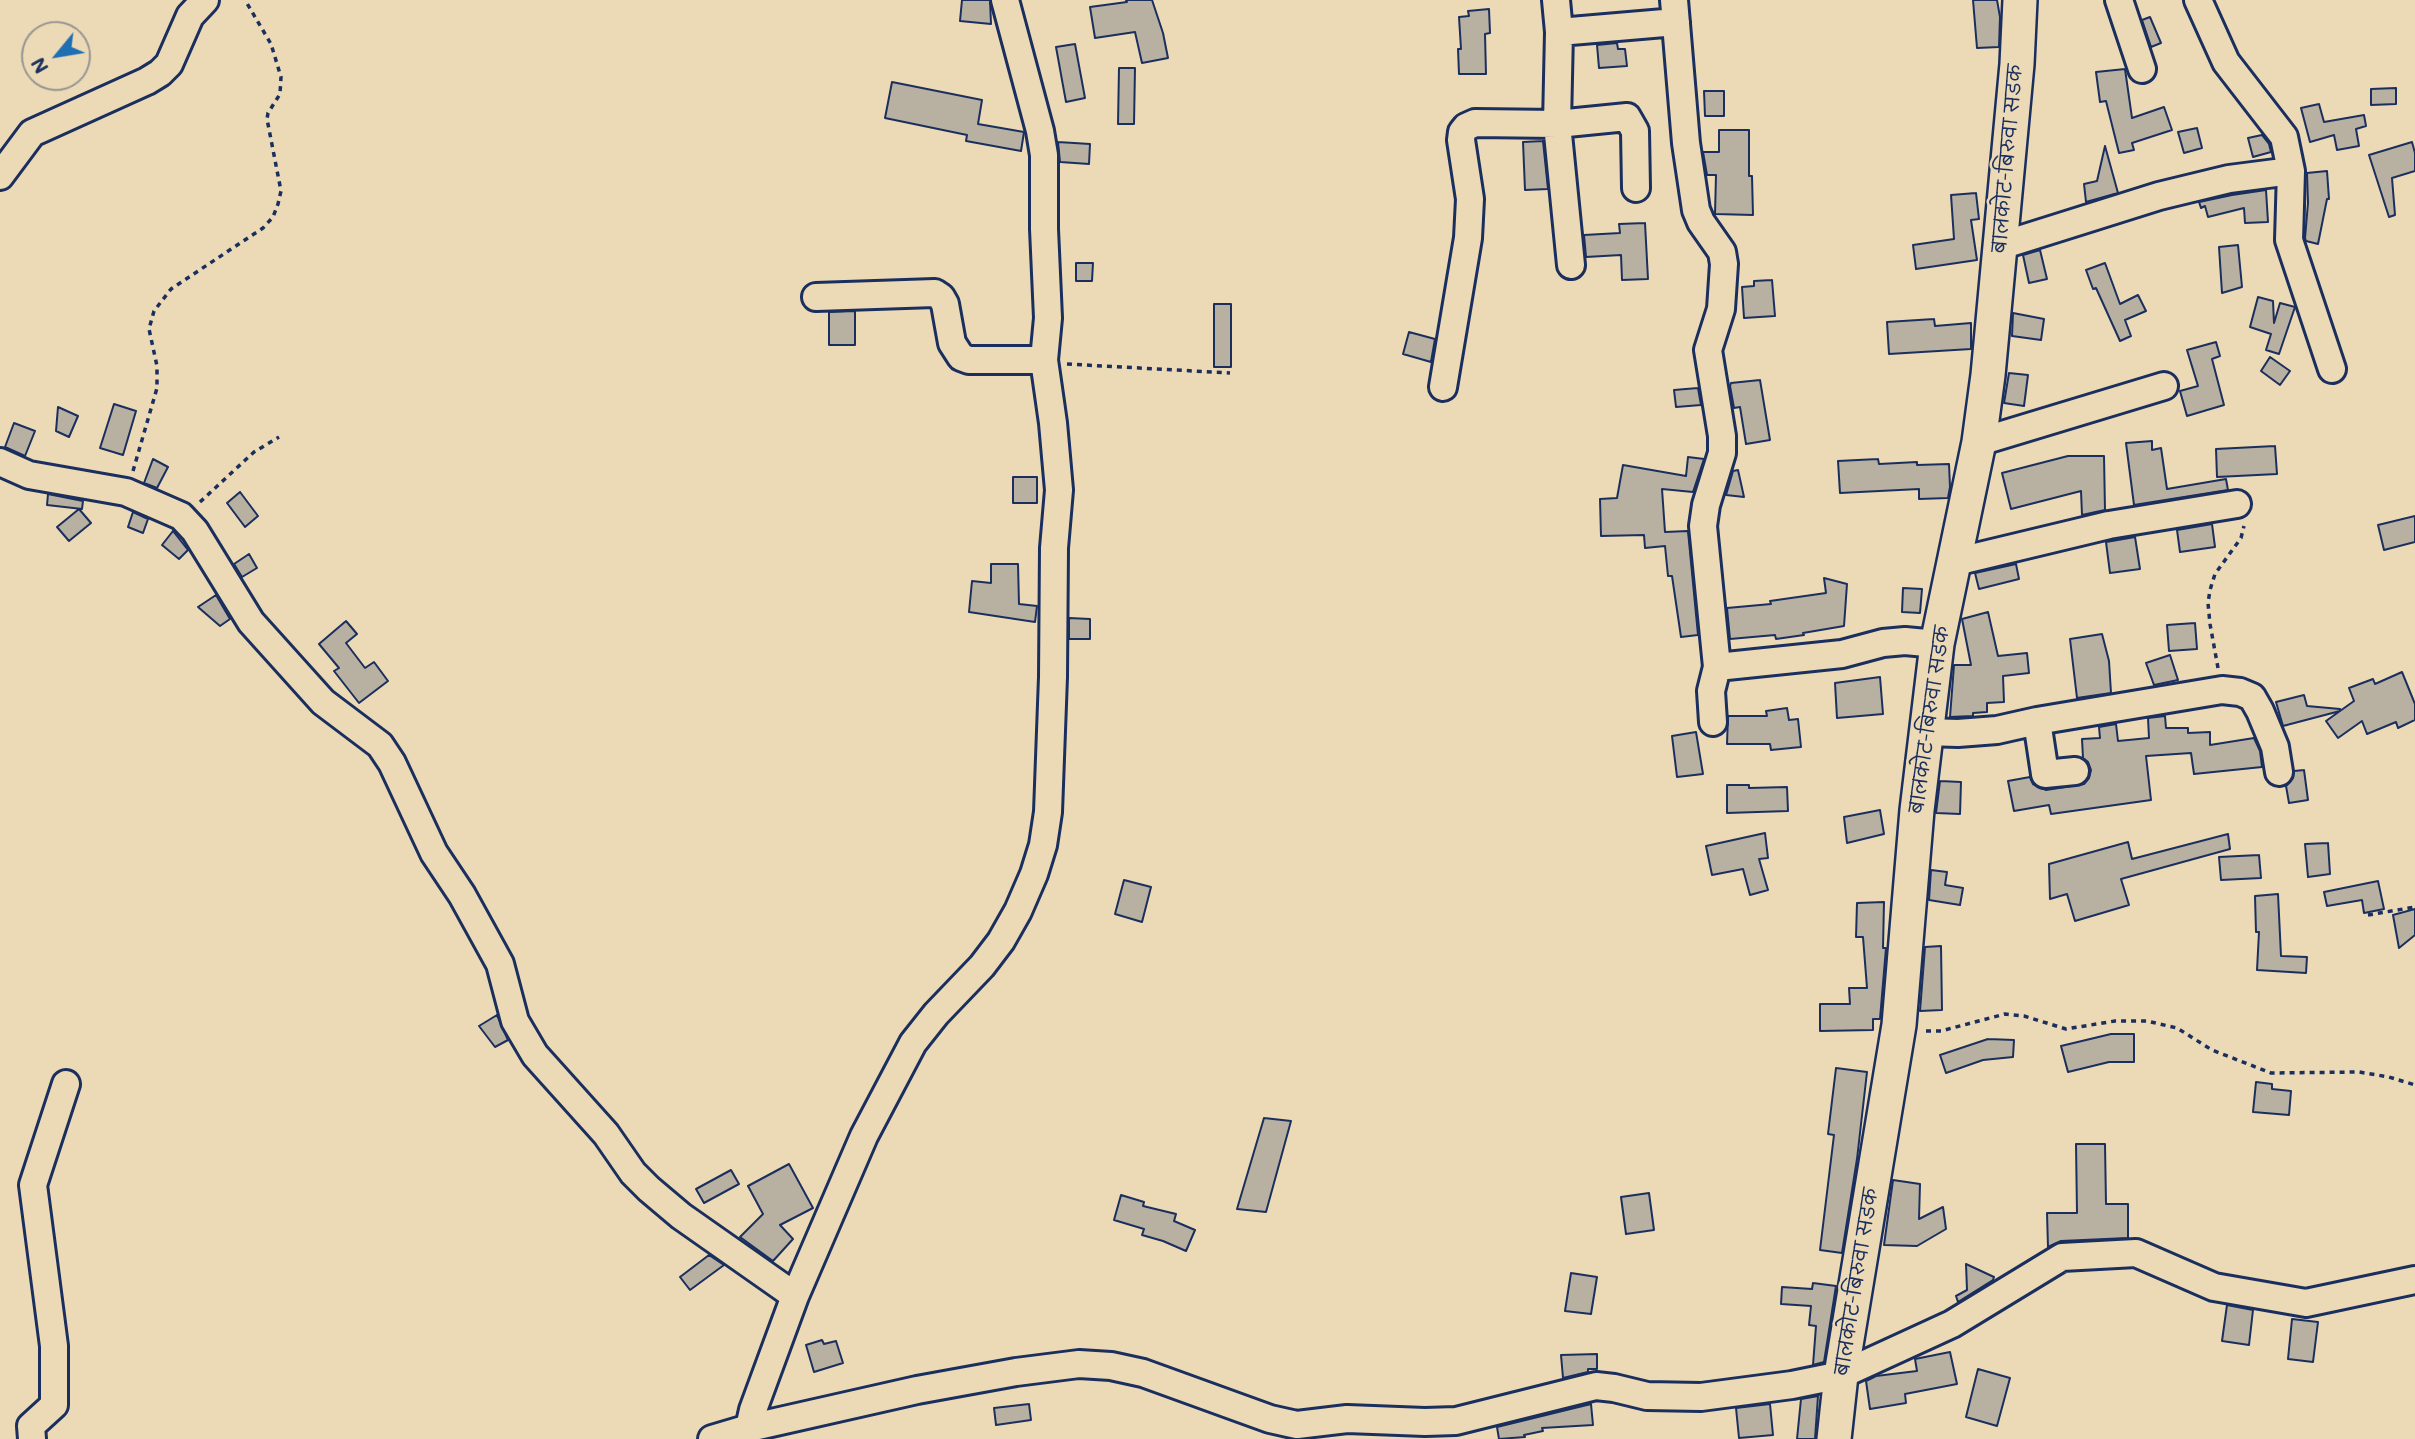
<!DOCTYPE html>
<html>
<head>
<meta charset="utf-8">
<style>
	body { margin:0 }
	#map { position:relative; width:2415px; height:1439px; overflow:hidden; background:#ecdab7; font-family:Mali,sans-serif }
	canvas { display:block }
	.north { position:absolute; left:21px; top:21px; width:70px; height:70px; box-sizing:border-box; background:#ecdab7; border:2px solid #989693; border-radius:50%; rotate:240deg; font-size:19px; font-weight:700; line-height:28px; text-align:center; color:#1b2f5e }
	.north::after { content:''; display:block; margin:auto; width:24px; height:32px; background:#1f6fb2; clip-path:polygon(50% 0,100% 100%,50% 72%,0 100%) }
</style>
</head>
<body>
<div id="map">
<canvas width="2415" height="1439"></canvas>
<div class="north">N</div>
</div>
<script>
const ctx = document.querySelector('canvas').getContext('2d');
ctx.lineJoin = 'round';
function fillPath(path, color) { ctx.fillStyle = color; ctx.fill(path, 'evenodd'); }
const shape = rows => new Path2D(rows.map(r => 'M' + r).join(''));
function stroke(path, color, width, dash) { ctx.strokeStyle = color; ctx.lineWidth = width; ctx.lineCap = dash ? 'butt' : 'round'; ctx.setLineDash(dash || []); ctx.stroke(path); }
function label(font, color, halo, rows, align = 'center') {
  ctx.font = font + ' Mali,"Playpen Sans Deva",sans-serif'; ctx.lineWidth = 5; ctx.setLineDash([]); ctx.textBaseline = 'middle'; ctx.strokeStyle = halo; ctx.fillStyle = color; for (const [text, x, y, turn = 0] of rows) {
    ctx.save(); ctx.translate(x, y); ctx.rotate((+turn || 0) * Math.PI / 180); ctx.textAlign = isNaN(turn) ? turn : align; if (halo) ctx.strokeText(text, 0, 0); ctx.fillText(text, 0, 0); ctx.restore();
  }
}
const building = shape([
	[962,0,990,0,991,24,960,21,962,0],
	[1126,0,1152,0,1163,33,1168,58,1142,63,1135,32,1095,38,1090,7,1127,2,1126,0],
	[1973,0,1997,0,2000,17,1999,47,1977,48,1973,0],
	[1489,9,1490,33,1485,34,1486,74,1459,74,1458,49,1461,49,1459,17,1469,16,1468,11,1489,9],
	[2150,17,2161,43,2151,47,2142,20,2150,17],
	[1617,43,1618,49,1625,49,1627,66,1599,68,1597,45,1617,43],
	[1075,44,1085,98,1066,102,1056,47,1075,44],
	[1119,68,1135,68,1134,124,1118,124,1119,68],
	[2125,69,2132,118,2164,107,2172,130,2132,143,2134,150,2119,153,2106,101,2100,102,2096,72,2125,69],
	[892,82,982,100,978,124,1024,132,1021,151,966,141,967,135,885,118,892,82],
	[2396,88,2396,104,2371,105,2371,89,2396,88],
	[1704,91,1724,91,1724,116,1705,116,1704,91],
	[2319,104,2324,122,2364,115,2366,126,2356,129,2359,146,2337,150,2334,135,2310,142,2301,108,2319,104],
	[2197,128,2202,148,2184,153,2178,132,2197,128],
	[1719,130,1749,130,1749,176,1752,176,1753,215,1715,214,1716,175,1707,175,1703,152,1719,152,1719,130],
	[2262,135,2269,144,2271,152,2253,157,2248,138,2262,135],
	[1543,141,1548,189,1525,190,1523,142,1543,141],
	[1058,142,1090,144,1089,164,1060,162,1058,142],
	[2412,142,2415,153,2415,171,2392,178,2395,215,2389,217,2369,155,2412,142],
	[2105,146,2118,193,2086,202,2084,184,2097,181,2105,146],
	[2327,171,2329,199,2327,199,2318,244,2306,241,2305,238,2308,203,2307,173,2327,171],
	[2266,190,2268,222,2245,223,2244,208,2208,217,2205,206,2201,208,2199,202,2232,195,2266,190],
	[1976,193,1979,219,1971,220,1977,260,1916,269,1913,245,1954,239,1951,195,1976,193],
	[1645,223,1648,279,1622,280,1621,255,1586,257,1584,235,1620,233,1619,224,1645,223],
	[2238,245,2242,287,2222,293,2219,247,2238,245],
	[2040,250,2047,279,2029,283,2023,255,2040,250],
	[1076,263,1093,263,1092,281,1076,281,1076,263],
	[2105,263,2120,304,2138,295,2146,311,2125,320,2131,336,2120,341,2096,288,2093,289,2086,270,2105,263],
	[1772,280,1775,316,1744,318,1742,287,1754,286,1754,281,1772,280],
	[2258,297,2273,301,2274,323,2280,303,2295,307,2279,354,2266,350,2271,334,2250,327,2258,297],
	[1214,304,1231,304,1231,367,1214,367,1214,304],
	[855,311,855,345,829,345,829,312,855,311],
	[2013,313,2044,319,2041,340,2012,336,2013,313],
	[1934,319,1935,326,1971,323,1971,349,1889,354,1887,322,1934,319],
	[1409,332,1435,339,1431,362,1403,354,1409,332],
	[2216,342,2220,356,2212,359,2224,405,2187,416,2180,391,2198,386,2187,350,2216,342],
	[2270,357,2290,371,2280,385,2261,371,2270,357],
	[2009,373,2028,375,2024,406,2004,403,2009,373],
	[1760,380,1770,440,1746,444,1740,407,1734,408,1730,386,1731,383,1760,380],
	[1698,388,1701,405,1676,407,1674,390,1698,388],
	[114,404,136,411,123,455,100,448,114,404],
	[58,407,78,416,69,437,56,431,58,407],
	[14,423,35,431,25,456,5,447,14,423],
	[2152,441,2152,450,2161,448,2167,489,2226,479,2228,490,2134,505,2126,443,2152,441],
	[2275,446,2277,474,2217,477,2216,449,2275,446],
	[2068,456,2104,456,2105,510,2082,515,2081,491,2011,509,2002,473,2068,456],
	[1688,457,1704,459,1693,492,1662,489,1665,532,1688,531,1698,635,1681,637,1672,576,1668,576,1665,546,1645,548,1644,535,1601,536,1600,499,1617,498,1623,465,1686,476,1688,457],
	[153,459,168,467,157,488,144,483,153,459],
	[1878,459,1879,464,1917,462,1917,465,1949,464,1950,487,1948,498,1919,499,1919,489,1840,493,1838,461,1878,459],
	[1738,470,1744,497,1726,495,1733,471,1738,470],
	[1013,477,1037,477,1037,503,1013,503,1013,477],
	[240,492,258,516,245,527,227,503,240,492],
	[48,494,83,501,82,509,47,505,48,494],
	[79,509,91,523,69,541,57,527,79,509],
	[133,512,148,519,143,533,128,527,133,512],
	[2415,516,2415,542,2384,550,2378,525,2415,516],
	[2212,524,2215,547,2180,552,2177,530,2212,524],
	[173,531,188,550,179,559,162,545,173,531],
	[2135,537,2140,569,2110,573,2106,542,2135,537],
	[249,554,257,568,242,577,234,564,249,554],
	[991,564,1018,564,1019,604,1037,606,1035,622,969,612,972,581,991,583,991,564],
	[2016,564,2019,579,1979,589,1975,573,2016,564],
	[1824,578,1847,584,1844,626,1803,633,1804,635,1776,639,1775,635,1730,639,1727,608,1771,604,1770,601,1826,593,1824,578],
	[1903,588,1922,589,1920,613,1902,612,1903,588],
	[216,595,230,619,220,626,198,607,216,595],
	[1988,612,1998,656,2027,653,2029,673,2003,676,2004,702,1987,703,1987,712,1973,713,1973,716,1950,717,1954,665,1971,665,1962,619,1988,612],
	[1069,618,1090,619,1090,639,1069,639,1069,618],
	[346,621,357,634,346,643,365,668,374,662,388,681,359,703,334,671,339,668,319,644,346,621],
	[2195,623,2197,649,2169,651,2167,625,2195,623],
	[2102,634,2109,661,2111,693,2077,698,2070,639,2102,634],
	[2170,655,2178,680,2154,685,2146,663,2170,655],
	[2402,672,2415,704,2415,720,2398,728,2396,722,2367,734,2362,721,2338,738,2326,721,2354,701,2349,688,2373,679,2375,684,2402,672],
	[1880,677,1883,714,1837,718,1835,683,1880,677],
	[2304,695,2307,706,2340,709,2340,711,2283,726,2276,702,2304,695],
	[1787,708,1789,720,1798,719,1801,747,1771,750,1770,744,1727,744,1728,716,1767,716,1766,711,1787,708],
	[2165,716,2166,728,2188,728,2188,733,2210,732,2210,745,2254,738,2260,751,2262,767,2194,774,2191,753,2146,756,2151,800,2051,814,2049,805,2014,811,2008,781,2030,777,2033,784,2046,790,2084,784,2089,778,2091,770,2088,762,2083,758,2082,739,2100,738,2099,727,2116,724,2118,741,2149,738,2148,718,2165,716],
	[1696,732,1703,774,1677,777,1672,736,1696,732],
	[2304,770,2308,800,2289,803,2286,786,2293,778,2294,771,2304,770],
	[1940,781,1961,782,1960,814,1936,813,1940,781],
	[1727,785,1749,785,1749,788,1787,787,1788,811,1727,813,1727,785],
	[1880,810,1884,834,1847,843,1844,817,1880,810],
	[1765,833,1768,858,1759,859,1768,890,1750,895,1743,869,1712,875,1706,846,1765,833],
	[2228,834,2230,849,2121,879,2129,905,2075,921,2067,894,2050,899,2049,864,2128,842,2132,859,2228,834],
	[2328,843,2330,874,2308,877,2305,844,2328,843],
	[2259,855,2261,878,2221,880,2219,857,2259,855],
	[1931,870,1947,872,1945,885,1963,888,1960,905,1929,900,1931,870],
	[1124,880,1151,887,1142,922,1115,914,1124,880],
	[2378,881,2384,909,2364,913,2362,900,2327,906,2324,892,2378,881],
	[2278,894,2281,956,2307,957,2306,973,2257,970,2259,932,2256,932,2255,896,2278,894],
	[1884,902,1883,948,1886,948,1880,1019,1873,1019,1873,1030,1820,1031,1820,1004,1850,1004,1849,988,1867,988,1863,937,1856,937,1857,903,1884,902],
	[2415,909,2415,935,2399,948,2393,915,2415,909],
	[1941,946,1942,1010,1920,1011,1925,947,1941,946],
	[497,1015,508,1040,495,1047,479,1026,497,1015],
	[2111,1034,2134,1034,2134,1062,2109,1062,2068,1072,2061,1046,2111,1034],
	[1988,1039,2014,1040,2013,1057,1983,1060,1946,1073,1940,1055,1988,1039],
	[1836,1068,1867,1072,1857,1159,1842,1253,1820,1250,1834,1135,1828,1134,1836,1068],
	[2256,1082,2272,1084,2272,1089,2291,1091,2289,1115,2253,1112,2256,1082],
	[1264,1118,1291,1121,1266,1212,1237,1209,1264,1118],
	[2076,1144,2105,1144,2106,1204,2128,1204,2128,1238,2061,1241,2048,1247,2047,1213,2077,1213,2076,1144],
	[789,1164,813,1208,780,1225,793,1239,773,1261,740,1237,763,1214,748,1186,789,1164],
	[731,1170,739,1184,704,1203,696,1189,731,1170],
	[1893,1180,1920,1184,1919,1219,1943,1207,1946,1229,1917,1246,1884,1245,1893,1180],
	[1649,1193,1654,1230,1626,1234,1621,1197,1649,1193],
	[1121,1195,1144,1202,1143,1206,1176,1214,1174,1221,1195,1230,1186,1251,1163,1241,1142,1235,1144,1229,1114,1220,1121,1195],
	[709,1255,724,1265,690,1290,680,1277,709,1255],
	[1966,1264,1994,1277,1993,1280,1958,1302,1956,1296,1967,1290,1966,1264],
	[1571,1273,1597,1277,1591,1314,1565,1311,1571,1273],
	[1813,1283,1836,1286,1824,1362,1813,1365,1816,1326,1809,1325,1811,1306,1781,1304,1782,1287,1812,1289,1813,1283],
	[2227,1305,2253,1310,2249,1345,2222,1341,2227,1305],
	[2292,1319,2318,1322,2313,1362,2288,1359,2292,1319],
	[822,1340,824,1344,836,1341,843,1363,814,1372,806,1345,822,1340],
	[1950,1352,1957,1384,1905,1394,1906,1403,1870,1409,1866,1381,1876,1376,1917,1371,1915,1359,1950,1352],
	[1597,1354,1597,1369,1588,1369,1588,1372,1563,1378,1561,1355,1597,1354],
	[1978,1369,2010,1378,1997,1426,1966,1417,1978,1369],
	[1818,1396,1815,1439,1797,1439,1801,1399,1818,1396],
	[1029,1404,1031,1420,996,1425,994,1408,1029,1404],
	[1591,1404,1593,1425,1542,1428,1543,1431,1524,1435,1525,1437,1499,1439,1497,1427,1591,1404],
	[1770,1404,1773,1435,1739,1438,1736,1408,1770,1404]
]);
fillPath(building, '#b8b0a1');
stroke(building, '#1b2f5e', 2);
const minor = shape([
	[1556,0,1559,32,1557,124,1571,265],
	[1674,0,1686,143,1696,210,1701,222,1722,252,1724,264,1721,309,1708,350,1722,436,1722,453,1706,505,1703,526,1717,667,1711,691,1713,722],
	[2119,0,2142,69],
	[2198,0,2226,62,2284,137,2291,171,2289,240,2332,369],
	[1559,32,1676,22],
	[0,176,32,133,147,81,160,73,169,64,190,16,205,0],
	[2000,246,2159,196,2229,179,2291,171],
	[816,297,935,293,941,297,945,304,952,343,961,357,969,360,1044,360],
	[1443,387,1468,238,1470,199,1461,140,1462,132,1466,127,1475,123,1557,124,1627,117,1635,131,1636,188],
	[1979,442,2164,386],
	[0,462,29,475,126,492,181,516,195,531,251,622,323,702,380,745,392,763,434,853,462,895,500,964,515,1021,535,1055,606,1134,633,1173,649,1189,681,1216,795,1296],
	[1955,562,2109,525,2237,504],
	[1717,667,1842,654,1883,643,1905,641,1937,644],
	[2037,721,2045,774,2075,771],
	[1925,732,1958,733,1997,730,2037,721,2222,690,2240,692,2252,697,2260,711,2275,747,2279,772],
	[749,1428,917,1390,1016,1372,1079,1364,1111,1366,1143,1373,1270,1419,1297,1425,1347,1419,1425,1422,1456,1421,1596,1386,1614,1388,1647,1396,1701,1397,1792,1385,1841,1375,1952,1324,2062,1257,2136,1253,2214,1287,2306,1303,2415,1280],
	[32,1439,31,1426,54,1405,54,1346,33,1185,66,1084],
	[712,1439,749,1428,753,1410,795,1296,864,1136,913,1043,936,1014,982,966,1001,941,1018,911,1034,874,1043,845,1048,812,1053,677,1054,548,1059,490,1053,423,1044,360,1048,318,1044,229,1044,155,1040,131,1005,0]
]);
const major = shape([
	[1834,1439,1841,1375,1899,1025,1917,810,1937,644,1979,442,1988,375,2017,64,2020,0]
]);
stroke(minor, '#1b2f5e', 32);
stroke(major, '#1b2f5e', 38);
stroke(shape([
	[1067,364,1230,373],
	[133,471,157,388,157,366,149,329,154,311,171,289,263,228,273,217,278,204,281,191,267,119,268,113,280,94,281,77,271,44,245,0],
	[200,502,254,452,279,437],
	[2218,668,2210,624,2208,603,2210,590,2215,574,2241,538,2244,526],
	[2368,915,2415,907],
	[1926,1031,1941,1031,2005,1014,2024,1016,2066,1029,2115,1021,2147,1021,2177,1028,2212,1050,2271,1073,2359,1072,2389,1077,2415,1085]
]), '#1b2f5e', 3.5, [5, 5]);
stroke(minor, '#ecdab7', 26);
stroke(major, '#ecdab7', 33);
label('19px', '#1b2f5e', '#ecdab7', [
	["बालकोट-बिरुवा सडक",2008,159,-85],
	["बालकोट-बिरुवा सडक",1930,720,-82],
	["बालकोट-बिरुवा सडक",1857,1282,-81]
]);
</script>
</body>
</html>
